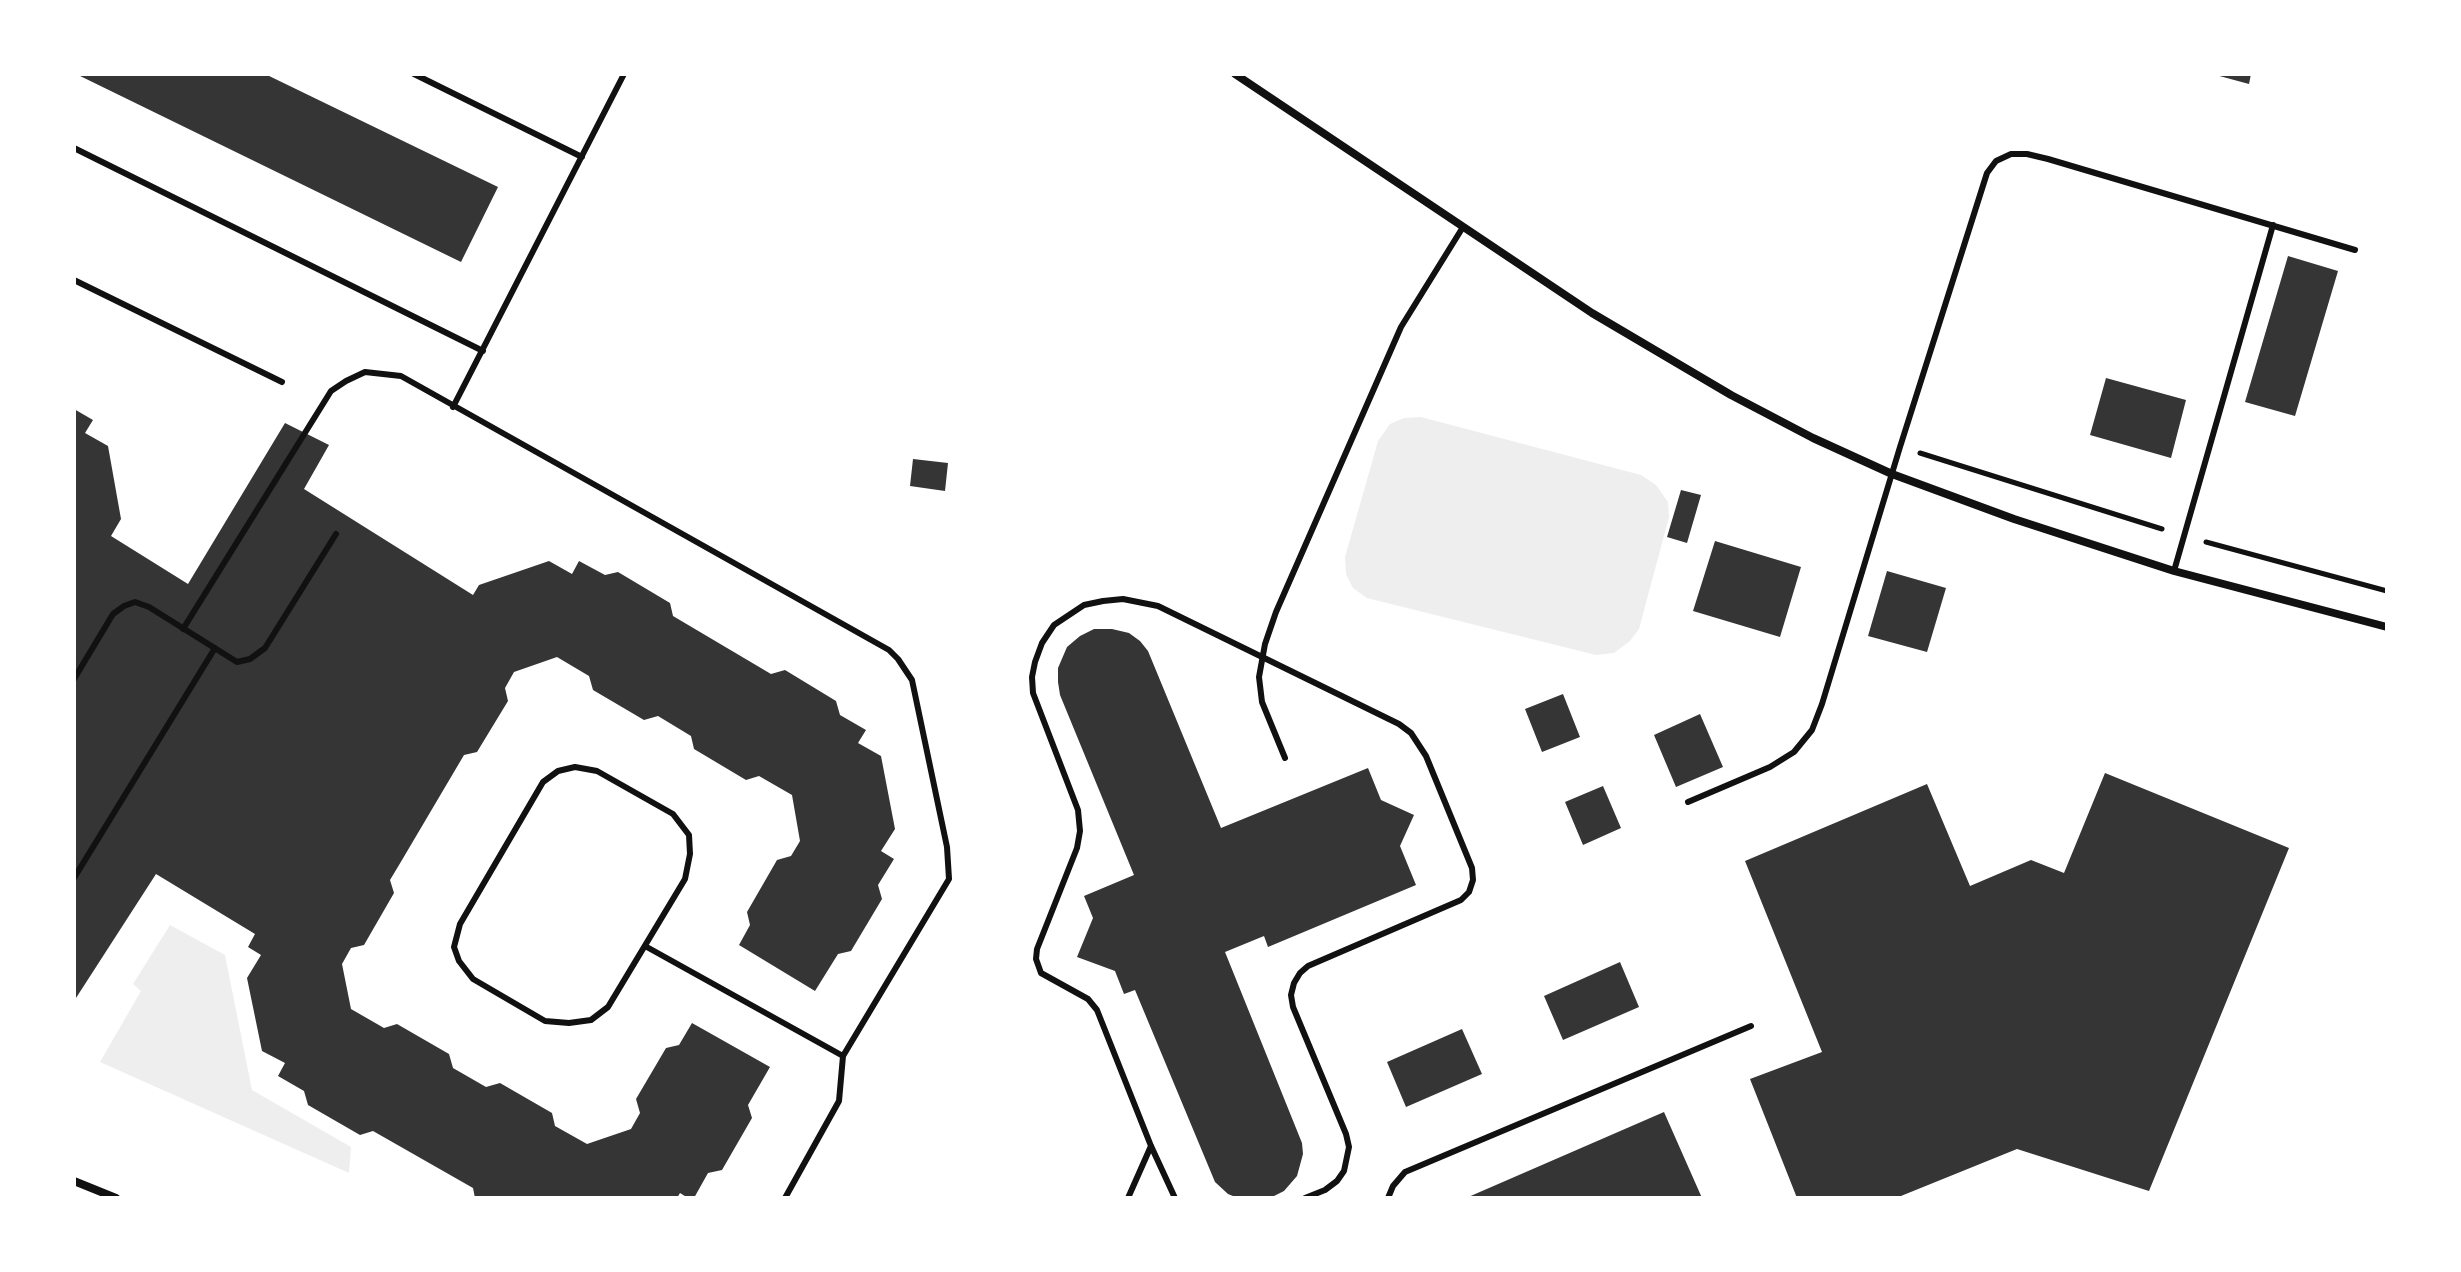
<!DOCTYPE html>
<html>
<head>
<meta charset="utf-8">
<style>
	body { margin:0 }
	#map { position:relative; width:2461px; height:1272px; overflow:hidden; background:#fff; font-family:"Open Sans",sans-serif }
	canvas { display:block }
	.frame { position:absolute; inset:0; border:76px solid #fff; pointer-events:none }
</style>
</head>
<body>
<div id="map">
<canvas width="2461" height="1272"></canvas>
<div class="frame"></div>
</div>
<script>
const ctx = document.querySelector('canvas').getContext('2d');
ctx.lineJoin = 'round';
function fillPath(path, color) { ctx.fillStyle = color; ctx.fill(path, 'evenodd'); }
const shape = rows => new Path2D(rows.map(r => 'M' + r).join(''));
function stroke(path, color, width, dash) { ctx.strokeStyle = color; ctx.lineWidth = width; ctx.lineCap = dash ? 'butt' : 'round'; ctx.setLineDash(dash || []); ctx.stroke(path); }
fillPath(shape([
	[1421,417,1641,475,1656,485,1668,502,1669,517,1639,629,1630,641,1614,653,1596,655,1367,598,1353,588,1346,574,1345,557,1378,441,1390,424,1404,418],
	[170,925,225,955,252,1090,351,1147,349,1173,100,1062,141,991,133,984]
]), '#eee');
fillPath(shape([
	[76,74,265,74,498,187,461,262],
	[2212,74,2251,74,2249,84],
	[2288,256,2338,271,2295,416,2245,402],
	[2106,378,2186,400,2171,458,2090,435],
	[74,409,93,420,85,433,108,446,121,519,111,536,188,584,285,423,329,445,304,489,473,595,479,585,549,561,572,574,579,561,605,575,618,572,670,603,673,616,771,674,785,670,836,701,840,715,866,730,858,743,881,756,895,829,881,851,894,859,878,885,882,899,851,951,838,954,815,991,739,945,750,925,747,912,777,860,791,856,800,841,792,795,759,776,746,780,694,749,691,736,658,716,644,720,593,690,589,676,557,657,514,672,505,688,508,701,477,752,464,755,402,860,390,880,394,893,364,945,351,948,342,964,351,1009,384,1028,397,1024,449,1054,453,1068,486,1087,500,1083,552,1113,555,1126,587,1144,631,1129,640,1113,636,1099,666,1048,679,1045,692,1023,770,1067,748,1105,752,1118,722,1170,708,1173,694,1198,688,1198,680,1193,677,1198,475,1198,473,1188,373,1131,360,1135,308,1105,304,1091,278,1076,285,1063,262,1051,247,978,261,955,248,947,255,934,156,874,76,998,74,996],
	[913,459,948,463,945,491,910,486],
	[1681,490,1701,495,1687,543,1667,537],
	[1715,541,1801,567,1780,637,1693,611],
	[1887,571,1946,588,1927,652,1868,636],
	[1094,629,1112,629,1129,633,1140,641,1148,651,1221,828,1368,768,1381,800,1414,815,1400,846,1416,885,1268,947,1264,936,1225,952,1302,1143,1303,1154,1297,1176,1284,1191,1270,1198,1238,1198,1228,1194,1215,1182,1135,990,1124,994,1115,971,1077,957,1093,918,1084,896,1134,875,1060,695,1058,682,1058,668,1067,647,1080,636],
	[1563,694,1580,737,1542,752,1525,709],
	[1700,714,1723,767,1676,787,1654,735],
	[2105,773,2289,848,2149,1191,2017,1149,1896,1198,1797,1198,1750,1079,1822,1052,1745,861,1927,784,1970,886,2031,860,2064,873],
	[1603,786,1621,828,1583,845,1565,802],
	[1620,962,1639,1007,1563,1040,1544,996],
	[1462,1029,1482,1074,1406,1107,1387,1062],
	[1664,1112,1702,1198,1466,1198]
]), '#353535');
stroke(shape([
	[1920,453,2162,529],
	[2206,542,2387,591]
]), '#111', 5);
stroke(shape([
	[414,74,582,157],
	[74,148,483,351],
	[74,280,282,382],
	[453,407,624,74],
	[2174,571,2273,225],
	[183,629,331,391,346,381,365,372,401,376,889,650,898,659,912,680,947,847,949,879,843,1056,839,1101,785,1198],
	[74,679,113,614,124,606,135,602,149,607,237,662,250,659,265,648,336,534],
	[1285,758,1262,702,1259,677,1265,644,1276,612,1401,327,1463,227],
	[575,767,597,771,673,814,689,835,690,854,685,879,608,1007,591,1020,569,1023,545,1021,473,979,459,961,454,947,460,924,543,782,558,771,575,767],
	[1688,802,1770,767,1794,752,1812,730,1822,704,1900,447,1987,173,1996,161,2011,154,2027,154,2048,159,2355,250],
	[74,878,215,648],
	[645,946,843,1056],
	[1128,1198,1151,1146],
	[1175,1198,1151,1146,1097,1010,1088,999,1041,973,1036,959,1037,949,1077,848,1080,831,1078,810,1033,693,1032,677,1035,662,1042,643,1054,625,1084,605,1103,601,1123,599,1158,606,1399,724,1411,733,1426,756,1472,868,1473,880,1469,892,1461,900,1308,966,1300,973,1294,983,1291,995,1293,1007,1346,1134,1349,1147,1344,1171,1337,1181,1325,1190,1305,1198],
	[1388,1198,1393,1186,1405,1172,1751,1026]
]), '#111', 6);
stroke(shape([
	[1235,74,1592,313,1731,395,1813,438,1892,474,2014,519,2174,571,2387,627],
	[74,1181,116,1198]
]), '#111', 8);
</script>
</body>
</html>
